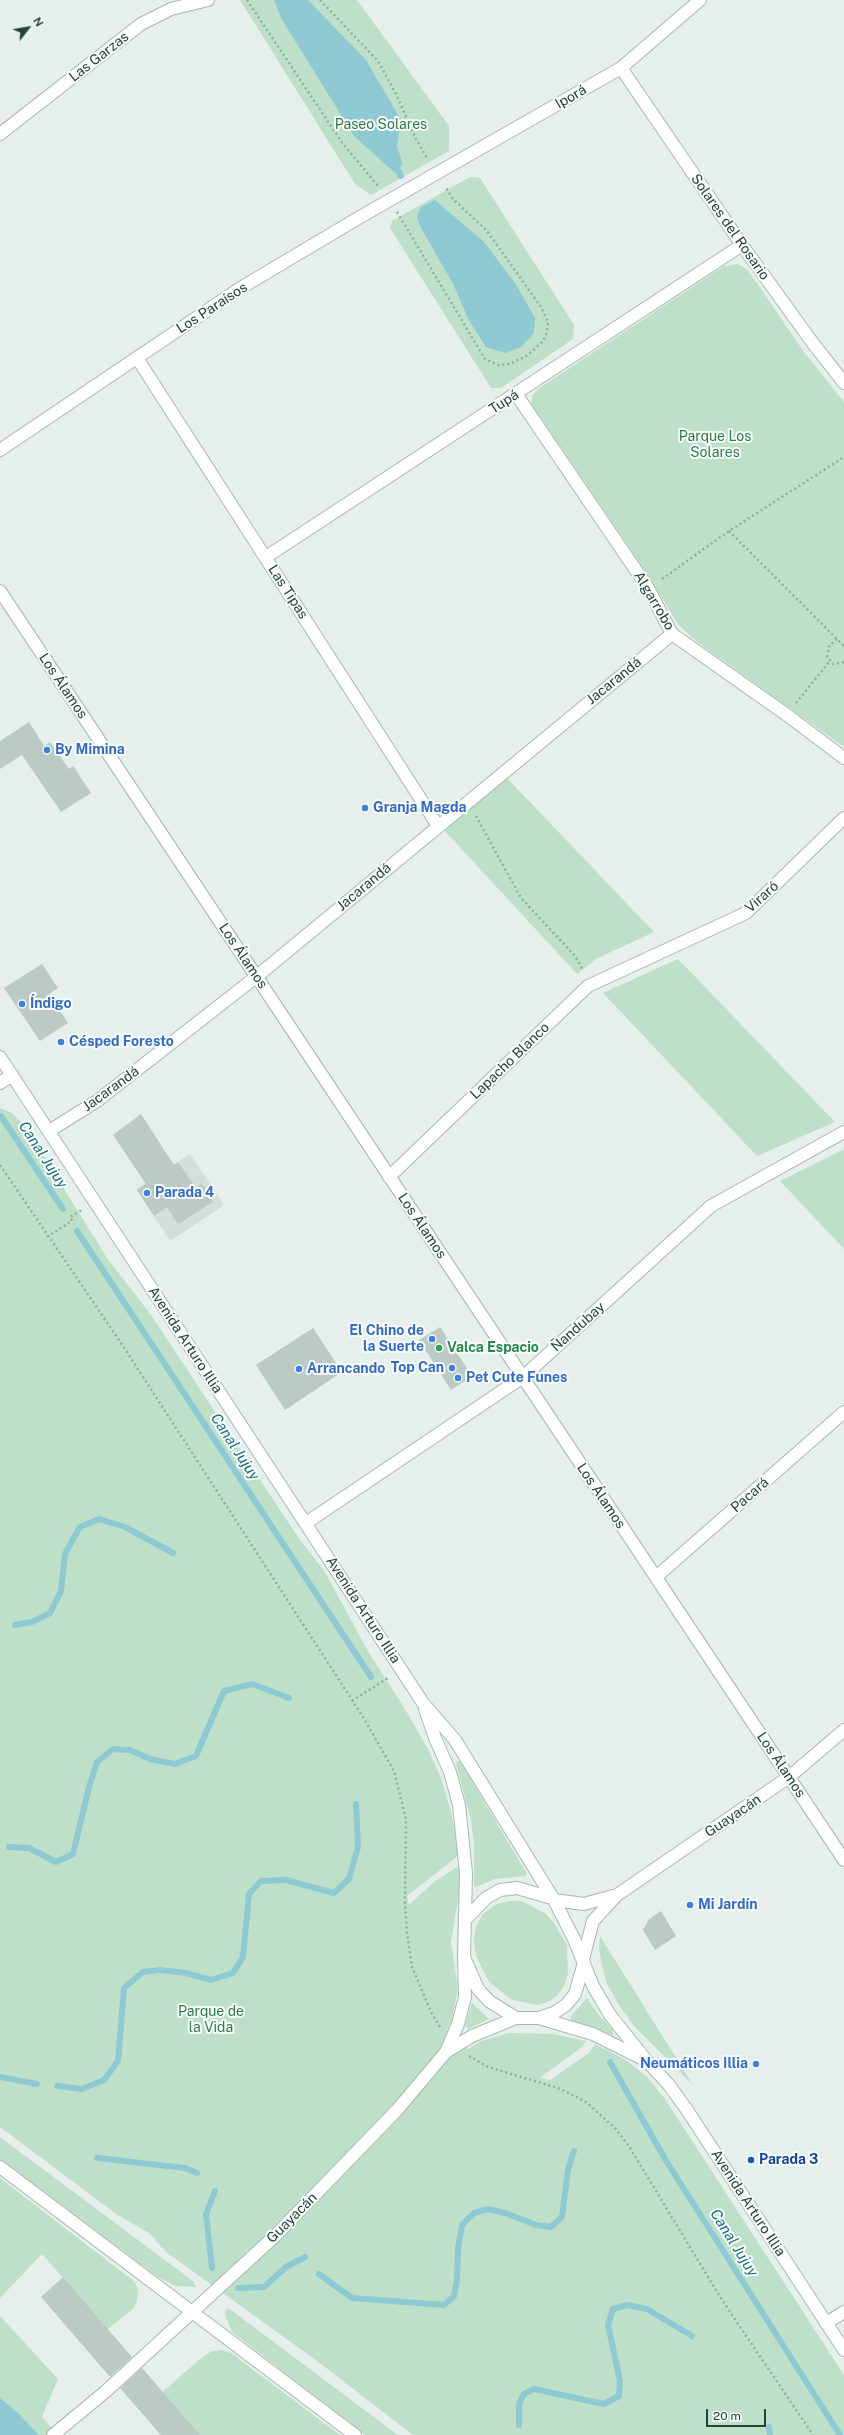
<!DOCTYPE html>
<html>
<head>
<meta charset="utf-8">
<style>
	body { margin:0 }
	#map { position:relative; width:844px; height:2435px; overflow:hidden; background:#e6efeb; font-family:"Public Sans",sans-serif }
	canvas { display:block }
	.north { position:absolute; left:8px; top:8px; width:40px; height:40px; -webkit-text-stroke:3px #f7fbf9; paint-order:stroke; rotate:59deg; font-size:11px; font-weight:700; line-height:16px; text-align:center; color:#24423a }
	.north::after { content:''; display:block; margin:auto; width:14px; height:18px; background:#24423a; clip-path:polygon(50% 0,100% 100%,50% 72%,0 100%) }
	.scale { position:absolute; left:706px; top:2409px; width:60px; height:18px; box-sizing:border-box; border:2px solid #24423a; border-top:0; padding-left:5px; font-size:12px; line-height:14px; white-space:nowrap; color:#24423a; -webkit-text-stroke:3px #f7fbf9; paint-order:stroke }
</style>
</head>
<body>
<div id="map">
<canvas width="844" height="2435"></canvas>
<div class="north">N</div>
<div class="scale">20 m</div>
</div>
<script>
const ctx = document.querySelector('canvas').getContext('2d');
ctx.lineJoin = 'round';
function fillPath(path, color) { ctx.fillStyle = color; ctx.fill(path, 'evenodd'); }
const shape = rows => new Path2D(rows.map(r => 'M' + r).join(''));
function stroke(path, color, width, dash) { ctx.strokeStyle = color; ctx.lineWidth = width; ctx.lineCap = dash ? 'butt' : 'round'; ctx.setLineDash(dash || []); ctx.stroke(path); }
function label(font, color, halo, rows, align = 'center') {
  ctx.font = font + ' "Public Sans",sans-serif'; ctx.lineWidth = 4; ctx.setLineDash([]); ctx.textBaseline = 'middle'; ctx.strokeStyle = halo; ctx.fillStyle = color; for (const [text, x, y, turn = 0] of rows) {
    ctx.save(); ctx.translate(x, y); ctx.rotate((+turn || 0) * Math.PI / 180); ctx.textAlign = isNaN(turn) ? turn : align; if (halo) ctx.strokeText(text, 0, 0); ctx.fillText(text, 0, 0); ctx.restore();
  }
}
fillPath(shape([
	[190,1154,224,1205,170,1241,136,1189]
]), '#d4dfda');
fillPath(shape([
	[240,0,357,0,449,126,449,151,371,195,355,184],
	[470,177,480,178,574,325,573,339,501,388,491,388,390,228,392,221],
	[738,264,748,270,804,352,844,402,844,747,697,642,678,624,644,569,532,405,532,396,538,389,724,266],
	[507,778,654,932,596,959,577,974,444,830],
	[678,959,835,1122,757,1156,603,993],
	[0,1108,12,1113,25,1126,107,1258,151,1315,298,1537,325,1572,369,1653,402,1704,428,1749,441,1778,452,1815,458,1856,407,1896,409,1905,435,1881,459,1866,460,1888,451,1942,458,1989,452,2019,447,2030,468,2049,481,2041,509,2033,554,2034,586,2041,582,2047,540,2078,550,2080,589,2053,595,2044,626,2060,647,2077,665,2099,844,2375,844,2435,413,2435,317,2361,166,2252,149,2233,116,2214,0,2127],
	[844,1149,844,1249,780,1181],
	[457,1761,460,1761,527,1874,525,1876,495,1879,476,1887,474,1885,474,1844,471,1820,456,1764],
	[508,1901,522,1901,546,1914,554,1923,567,1945,568,1973,564,1986,557,1996,548,2002,538,2005,512,2000,489,1982,476,1956,474,1941,476,1926,483,1914,495,1905],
	[600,1936,693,2085,634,2026,619,2005,608,1986,603,1970,599,1950],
	[587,1998,598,2014,613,2030,613,2035,571,2021,571,2016],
	[472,2003,489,2019,468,2029,465,2025],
	[0,2137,193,2281,196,2287,176,2286,158,2277,0,2159],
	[0,2178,135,2282,138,2291,137,2301,133,2309,108,2329,42,2254,0,2298],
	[226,2309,231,2310,398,2435,365,2435,232,2332,225,2315],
	[0,2316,58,2379,42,2417,58,2435,0,2435],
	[222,2350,231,2353,340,2435,200,2435,162,2392,204,2356,212,2351]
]), '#bfe0c8');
fillPath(shape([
	[274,0,308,0,366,60,401,120,397,147,403,164,395,173,354,136,281,18],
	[435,200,484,242,515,283,535,318,534,333,521,347,505,353,486,347,469,320,453,284,420,226,417,217,421,207],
	[0,2398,18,2413,39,2435,0,2435]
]), '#8ec9d4');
stroke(shape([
	[394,164,401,176],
	[1,1116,63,1209],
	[77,1231,371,1677],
	[15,1625,32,1622,50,1613,61,1591,65,1554,80,1527,99,1519,125,1527,173,1553],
	[9,1847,29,1848,56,1862,73,1854,89,1787,97,1762,113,1749,130,1750,150,1759,175,1764,196,1756,224,1691,252,1684,289,1698],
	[610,2062,665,2159,840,2435],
	[0,2077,37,2084],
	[57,2086,82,2089,104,2080,118,2061,124,1988,143,1972,160,1970,186,1973,211,1980,233,1973,243,1957,249,1894,261,1881,286,1880,334,1893,349,1879,358,1847,356,1804],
	[97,2158,185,2168,197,2173],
	[212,2268,206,2214,215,2191],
	[319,2274,352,2298,444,2305,454,2296,457,2281,458,2248,462,2225,474,2213,488,2209,505,2213,536,2225,551,2227,562,2217,568,2169,574,2151],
	[238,2288,264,2287,286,2267,305,2257],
	[519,2425,519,2404,524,2394,534,2389,604,2404,619,2396,620,2381,608,2325,613,2309,627,2305,647,2309,692,2336],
	[769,2427,770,2435]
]), '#8ec9d4', 6);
fillPath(shape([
	[29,722,44,746,50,742,69,769,73,766,91,793,61,812,22,755,0,769,0,741],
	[42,964,58,988,49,994,68,1023,40,1041,4,988],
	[141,1114,174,1165,178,1162,196,1188,202,1184,213,1202,178,1224,167,1207,154,1216,137,1190,146,1184,113,1135],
	[440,1327,472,1376,451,1390,419,1340],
	[313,1328,342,1372,285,1410,256,1365],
	[661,1911,676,1936,655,1950,643,1930,649,1919],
	[63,2277,132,2357,110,2377,41,2297],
	[142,2368,169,2399,200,2435,161,2435,147,2419,120,2388]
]), '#bbcac4');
const minor = shape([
	[621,68,742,245,812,342,844,383],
	[0,134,141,24,171,9,208,0],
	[137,358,438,826],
	[516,394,648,588,672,634,787,715,844,758],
	[0,450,239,289,360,217,621,68,700,0],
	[266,557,742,245],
	[0,1083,12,1075],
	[49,1131,97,1101,256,977,672,634],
	[389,1177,588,986,746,913,844,818],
	[306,1523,523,1377,711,1206,844,1132],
	[656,1577,844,1412],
	[446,2052,458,2024,465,1997,464,1957],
	[0,2167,355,2435],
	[826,2323,844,2312],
	[53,2435,105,2392,276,2235,397,2110,446,2052,472,2036,516,2018]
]);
const tertiary = shape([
	[0,591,844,1860],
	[554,1900,584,1904,613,1896],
	[583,1959,593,1921,617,1895,789,1777,844,1730]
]);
const secondary = shape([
	[0,1057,423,1703,455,1740,554,1900,574,1939,593,1986,610,2015,646,2060,669,2085,687,2110,844,2350],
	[425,1709,435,1738,450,1772,459,1805,466,1873,464,1957,478,1989,489,2001,516,2018,539,2018,554,2013,566,2005,575,1994,584,1963],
	[466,1919,486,1898,500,1890,517,1888,552,1898],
	[539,2018,593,2034,641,2058]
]);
stroke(minor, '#a8b8b2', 14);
stroke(tertiary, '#a8b8b2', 14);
stroke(secondary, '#a4bbb3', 14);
stroke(shape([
	[247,0,343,144,379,187],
	[320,0,378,61,397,96,415,137,428,160],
	[397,212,485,359,498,365,510,364,528,355,543,341,547,332,548,322,541,307,487,231,453,199,445,186],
	[729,531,844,646],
	[662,579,729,531,844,457],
	[837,639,829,646,827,657,833,664,844,662],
	[796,703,830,661],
	[476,816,521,898,575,956,583,970],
	[0,1165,121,1343,363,1717,394,1771,406,1819,405,1903,407,1932,412,1967,431,2012,440,2027],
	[47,1237,72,1221,70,1217,82,1210],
	[352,1701,388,1678],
	[469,2056,488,2067,561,2089,586,2102,616,2129,630,2148,722,2300,813,2435]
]), '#86b3a5', 2.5, [2, 3]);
stroke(minor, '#fff', 12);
stroke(tertiary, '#fff', 12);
stroke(secondary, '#fff', 12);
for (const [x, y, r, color] of [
	[47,750,4,"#3f7fe0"],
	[365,808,4,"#3f7fe0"],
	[22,1004,4,"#3f7fe0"],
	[61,1042,4,"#3f7fe0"],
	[147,1193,4,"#3f7fe0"],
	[432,1339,4,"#3f7fe0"],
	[439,1348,4,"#2e9e5b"],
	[452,1368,4,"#3f7fe0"],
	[299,1369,4,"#3f7fe0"],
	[458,1378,4,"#3f7fe0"],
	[690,1905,4,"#3f7fe0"],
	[756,2064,4,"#3f7fe0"],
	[751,2160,4,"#1a4fb4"]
]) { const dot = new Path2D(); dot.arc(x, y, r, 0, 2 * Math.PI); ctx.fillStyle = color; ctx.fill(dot); stroke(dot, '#f7fbf9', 1.5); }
label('14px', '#24423a', '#f7fbf9', [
	["Las Garzas",99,57,-38],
	["Iporá",571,97,-30],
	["Solares del Rosario",730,227,55],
	["Los Paraísos",212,308,-33],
	["Tupá",504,402,-33],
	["Las Tipas",288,592,57],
	["Algarrobo",654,601,59],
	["Jacarandá",614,681,-39],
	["Los Álamos",63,686,56],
	["Jacarandá",364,887,-40],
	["Viraró",762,897,-42],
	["Los Álamos",243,956,56],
	["Lapacho Blanco",510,1061,-44],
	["Jacarandá",111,1089,-36],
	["Los Álamos",422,1226,56],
	["Ñandubay",578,1327,-42],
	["Avenida Arturo Illia",185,1340,57],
	["Pacará",750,1495,-41],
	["Los Álamos",601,1496,56],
	["Avenida Arturo Illia",363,1610,57],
	["Los Álamos",781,1765,56],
	["Guayacán",733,1816,-34],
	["Avenida Arturo Illia",748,2203,57],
	["Guayacán",292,2218,-45]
]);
label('14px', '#2d7a4b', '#f7fbf9', [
	["Paseo Solares",381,125],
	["Parque Los",715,437],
	["Solares",715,453],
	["Parque de",211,2012],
	["la Vida",211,2028]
]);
label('bold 14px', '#366cbe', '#f7fbf9', [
	["By Mimina",55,750],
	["Granja Magda",373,808],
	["Índigo",30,1004],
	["Césped Foresto",69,1042],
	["Parada 4",155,1193],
	["El Chino de",424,1331,"right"],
	["la Suerte",424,1347,"right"],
	["Top Can",444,1368,"right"],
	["Arrancando",307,1369],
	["Pet Cute Funes",466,1378],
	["Mi Jardín",698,1905],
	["Neumáticos Illia",748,2064,"right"]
], 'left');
label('bold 14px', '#27864d', '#f7fbf9', [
	["Valca Espacio",447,1348]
], 'left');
label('bold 14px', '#164399', '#f7fbf9', [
	["Parada 3",759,2160]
], 'left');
label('italic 15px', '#1c6f80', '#f7fbf9', [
	["Canal Jujuy",43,1155,57],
	["Canal Jujuy",235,1447,57],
	["Canal Jujuy",734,2243,58]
]);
</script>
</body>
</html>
